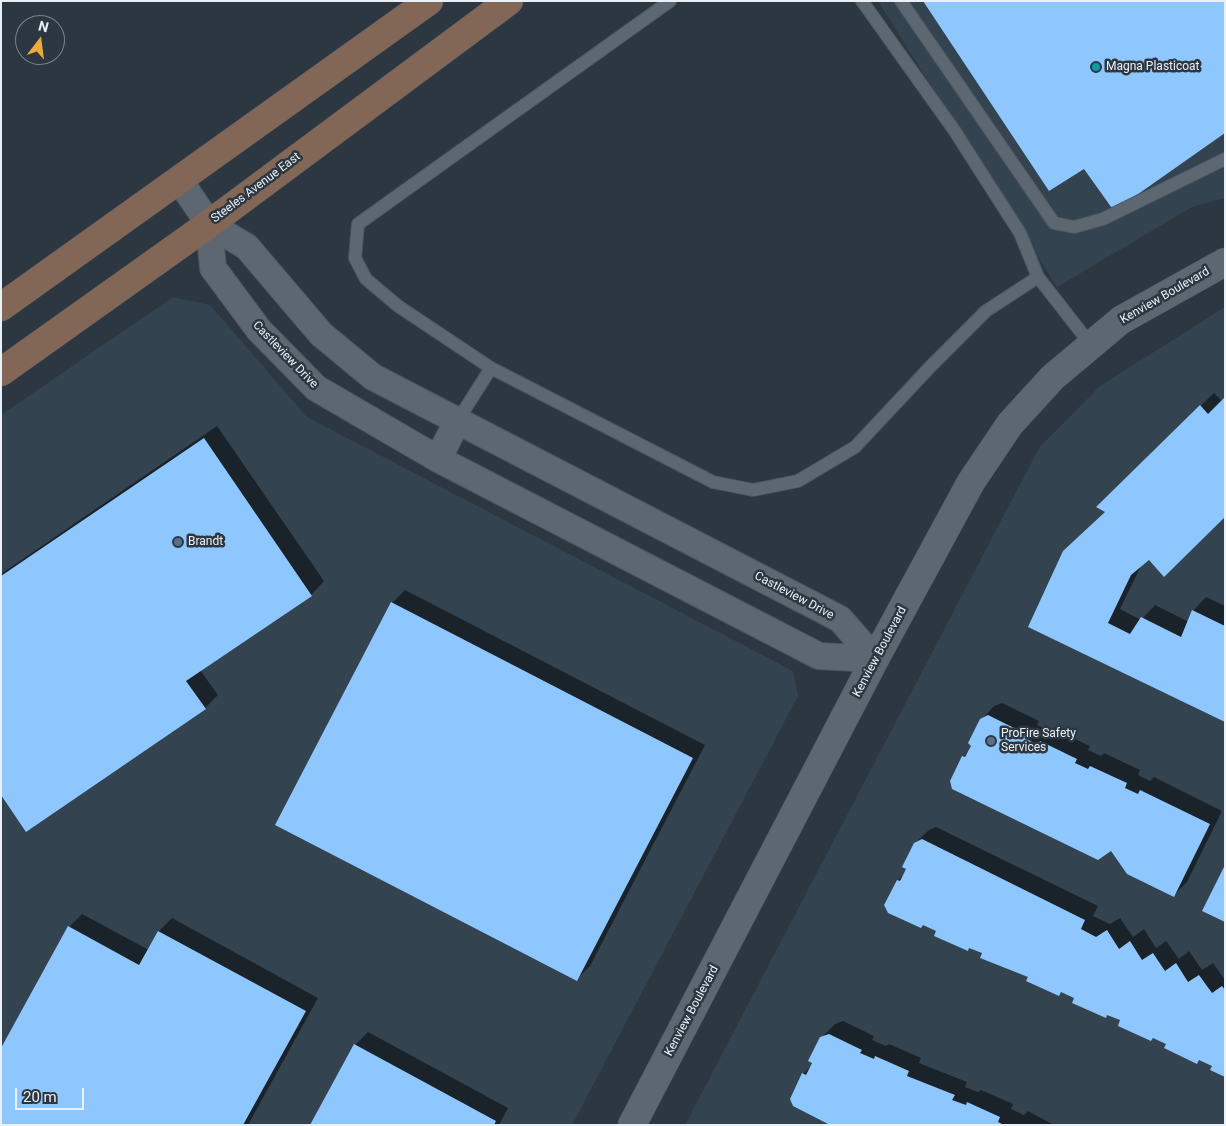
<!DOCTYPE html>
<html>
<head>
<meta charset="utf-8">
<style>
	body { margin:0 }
	#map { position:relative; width:1226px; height:1126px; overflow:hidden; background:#2d3741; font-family:Roboto,sans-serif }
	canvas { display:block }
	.frame { position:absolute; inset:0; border:2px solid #eaf0f7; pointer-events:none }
	.north { position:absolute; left:15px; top:15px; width:50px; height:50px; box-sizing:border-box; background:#2d3741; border:1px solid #79818a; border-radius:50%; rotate:15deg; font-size:14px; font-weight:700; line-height:20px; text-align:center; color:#eaf0f7 }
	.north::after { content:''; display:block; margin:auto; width:18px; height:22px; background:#ebaa39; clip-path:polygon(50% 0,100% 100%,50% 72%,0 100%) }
	.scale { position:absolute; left:15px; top:1088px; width:69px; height:22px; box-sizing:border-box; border:2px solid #eaf0f7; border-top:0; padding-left:6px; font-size:15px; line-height:18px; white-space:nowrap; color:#eaf0f7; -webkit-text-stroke:4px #2d3741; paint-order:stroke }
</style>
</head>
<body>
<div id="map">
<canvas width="1226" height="1126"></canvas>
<div class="frame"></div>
<div class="north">N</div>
<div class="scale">20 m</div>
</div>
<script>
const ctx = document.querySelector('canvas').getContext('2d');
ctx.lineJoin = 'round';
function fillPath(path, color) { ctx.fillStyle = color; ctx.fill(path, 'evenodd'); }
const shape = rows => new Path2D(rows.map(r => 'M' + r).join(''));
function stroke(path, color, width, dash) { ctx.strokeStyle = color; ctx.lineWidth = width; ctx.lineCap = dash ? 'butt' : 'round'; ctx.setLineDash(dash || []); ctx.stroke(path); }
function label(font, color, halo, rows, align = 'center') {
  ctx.font = font + ' Roboto,sans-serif'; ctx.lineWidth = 5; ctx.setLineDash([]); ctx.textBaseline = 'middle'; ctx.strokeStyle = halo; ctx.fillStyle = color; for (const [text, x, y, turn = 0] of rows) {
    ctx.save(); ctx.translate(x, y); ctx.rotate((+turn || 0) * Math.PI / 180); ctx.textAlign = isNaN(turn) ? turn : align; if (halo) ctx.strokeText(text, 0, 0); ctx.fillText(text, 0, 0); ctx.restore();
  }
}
fillPath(shape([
	[878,1,1225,1,1225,198,1192,207,1057,287],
	[173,297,210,305,307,417,793,671,798,696,572,1125,1,1125,1,415],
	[1225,307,1225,1125,685,1125,1039,448,1100,386]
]), '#344350');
fillPath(shape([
	[1214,393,1222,401,1149,559,1142,564,1120,609,1141,620,1155,605,1189,622,1193,611,1206,597,1225,606,1225,721,1029,627,1106,511,1098,506],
	[217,426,324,581,311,595,200,670,218,695,205,708,1,793,1,574],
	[405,590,705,745,590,966,577,979,392,603],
	[1002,703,1039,721,1037,725,1051,732,1054,729,1090,746,1088,750,1101,756,1104,753,1140,770,1138,775,1150,781,1154,777,1222,811,1187,882,1174,895,1112,849,963,757,971,749,981,720,994,706],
	[936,827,1098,906,1093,916,1110,924,1120,918,1133,937,1144,929,1156,948,1166,941,1179,959,1189,951,1202,970,1213,963,1225,980,1225,1076,1214,1065,1200,1059,1197,1062,1168,1043,1076,998,1062,992,1059,994,1030,976,938,930,898,880,907,871,915,843,929,830],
	[82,914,149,950,159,931,172,918,318,998,248,1125,1,1125,69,927],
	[843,1021,874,1036,872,1040,886,1046,889,1044,921,1058,919,1063,967,1082,965,1087,978,1092,981,1090,1013,1104,1011,1109,1024,1115,1028,1111,1054,1125,834,1125,803,1074,813,1064,821,1038,835,1024],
	[368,1032,508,1108,499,1125,312,1125,355,1045]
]), '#0007');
fillPath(shape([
	[923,1,1225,1,1225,133,1114,211,1084,169,1049,191],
	[1225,397,1225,517,1164,577,1149,560,1131,575,1108,623,1130,634,1141,617,1181,637,1192,610,1225,626,1225,722,1028,627,1063,551,1105,512,1096,507,1200,405,1208,414],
	[204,438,312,596,186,681,206,709,26,832,1,795,1,576],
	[391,602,693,758,577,981,275,825],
	[988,715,1026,734,1025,738,1038,745,1040,741,1077,759,1075,763,1088,769,1090,766,1127,783,1125,788,1138,794,1140,790,1210,824,1174,897,1127,874,1111,851,1098,860,952,789,950,781,962,756,965,757,971,746,968,743,980,719],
	[922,839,1085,920,1081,929,1096,937,1107,930,1119,949,1130,941,1142,960,1153,953,1165,971,1176,963,1188,982,1199,975,1212,993,1222,986,1225,990,1225,1077,1210,1070,1212,1066,1199,1060,1197,1064,1164,1048,1166,1044,1153,1038,1151,1041,1118,1026,1120,1020,1107,1015,1106,1018,1072,1003,1074,998,1061,992,1059,996,1026,981,1028,977,980,958,982,953,969,948,968,951,934,936,936,931,923,925,921,928,888,913,884,905,897,880,900,881,906,869,902,867,914,843],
	[1225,865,1225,922,1202,911],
	[68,926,139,965,158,931,306,1011,243,1125,1,1125,1,1048],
	[829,1034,862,1050,860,1053,874,1059,875,1056,909,1071,907,1076,955,1095,952,1100,966,1105,967,1102,1000,1117,998,1122,1004,1125,830,1125,793,1106,790,1099,802,1073,806,1075,812,1063,808,1061,820,1037],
	[354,1044,496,1121,494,1125,310,1125]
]), '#8ec7fe');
const service = shape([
	[670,1,358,224,355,258,366,279,398,306,491,368,713,482,753,490,798,481,855,447,931,366,986,311,1038,277],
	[862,1,954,130,1020,233,1038,277,1091,345],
	[901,1,1054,223,1074,227,1103,219,1225,159],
	[458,420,491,368]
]);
const minor = shape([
	[180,181,209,224,247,247,321,334,373,377,840,619,875,659],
	[209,224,213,268,259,330,316,388,438,459,819,656,875,659],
	[438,459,458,420]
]);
const tertiary = shape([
	[632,1125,875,659,971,482,1010,424,1053,377,1121,320,1225,262]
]);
const secondary = shape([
	[1,307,429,1],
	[1,372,209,224,509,1]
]);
stroke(service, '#4c555e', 14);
stroke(minor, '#4c555e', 28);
stroke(tertiary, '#4c555e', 29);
stroke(secondary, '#4c555e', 29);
stroke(service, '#5c6772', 12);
stroke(minor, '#5c6772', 26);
stroke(tertiary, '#5c6772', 28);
stroke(secondary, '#826756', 28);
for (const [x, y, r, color] of [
	[1096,67,5,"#0f9aa8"],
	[178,542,5,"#5c6f8a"],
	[991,741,5,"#5c6f8a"]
]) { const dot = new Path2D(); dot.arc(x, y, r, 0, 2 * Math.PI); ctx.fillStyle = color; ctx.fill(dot); stroke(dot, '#2d3741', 2); }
label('12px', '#eaf0f7', '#2d3741', [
	["Magna Plasticoat",1106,67],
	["Brandt",188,542],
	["ProFire Safety",1001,734],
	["Services",1001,748]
], 'left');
label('12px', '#eaf0f7', '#2d3741', [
	["Steeles Avenue East",256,188,-37],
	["Kenview Boulevard",1165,296,-30],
	["Castleview Drive",285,355,46],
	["Castleview Drive",794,596,28],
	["Kenview Boulevard",880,652,-62],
	["Kenview Boulevard",692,1011,-62]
]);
</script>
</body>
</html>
